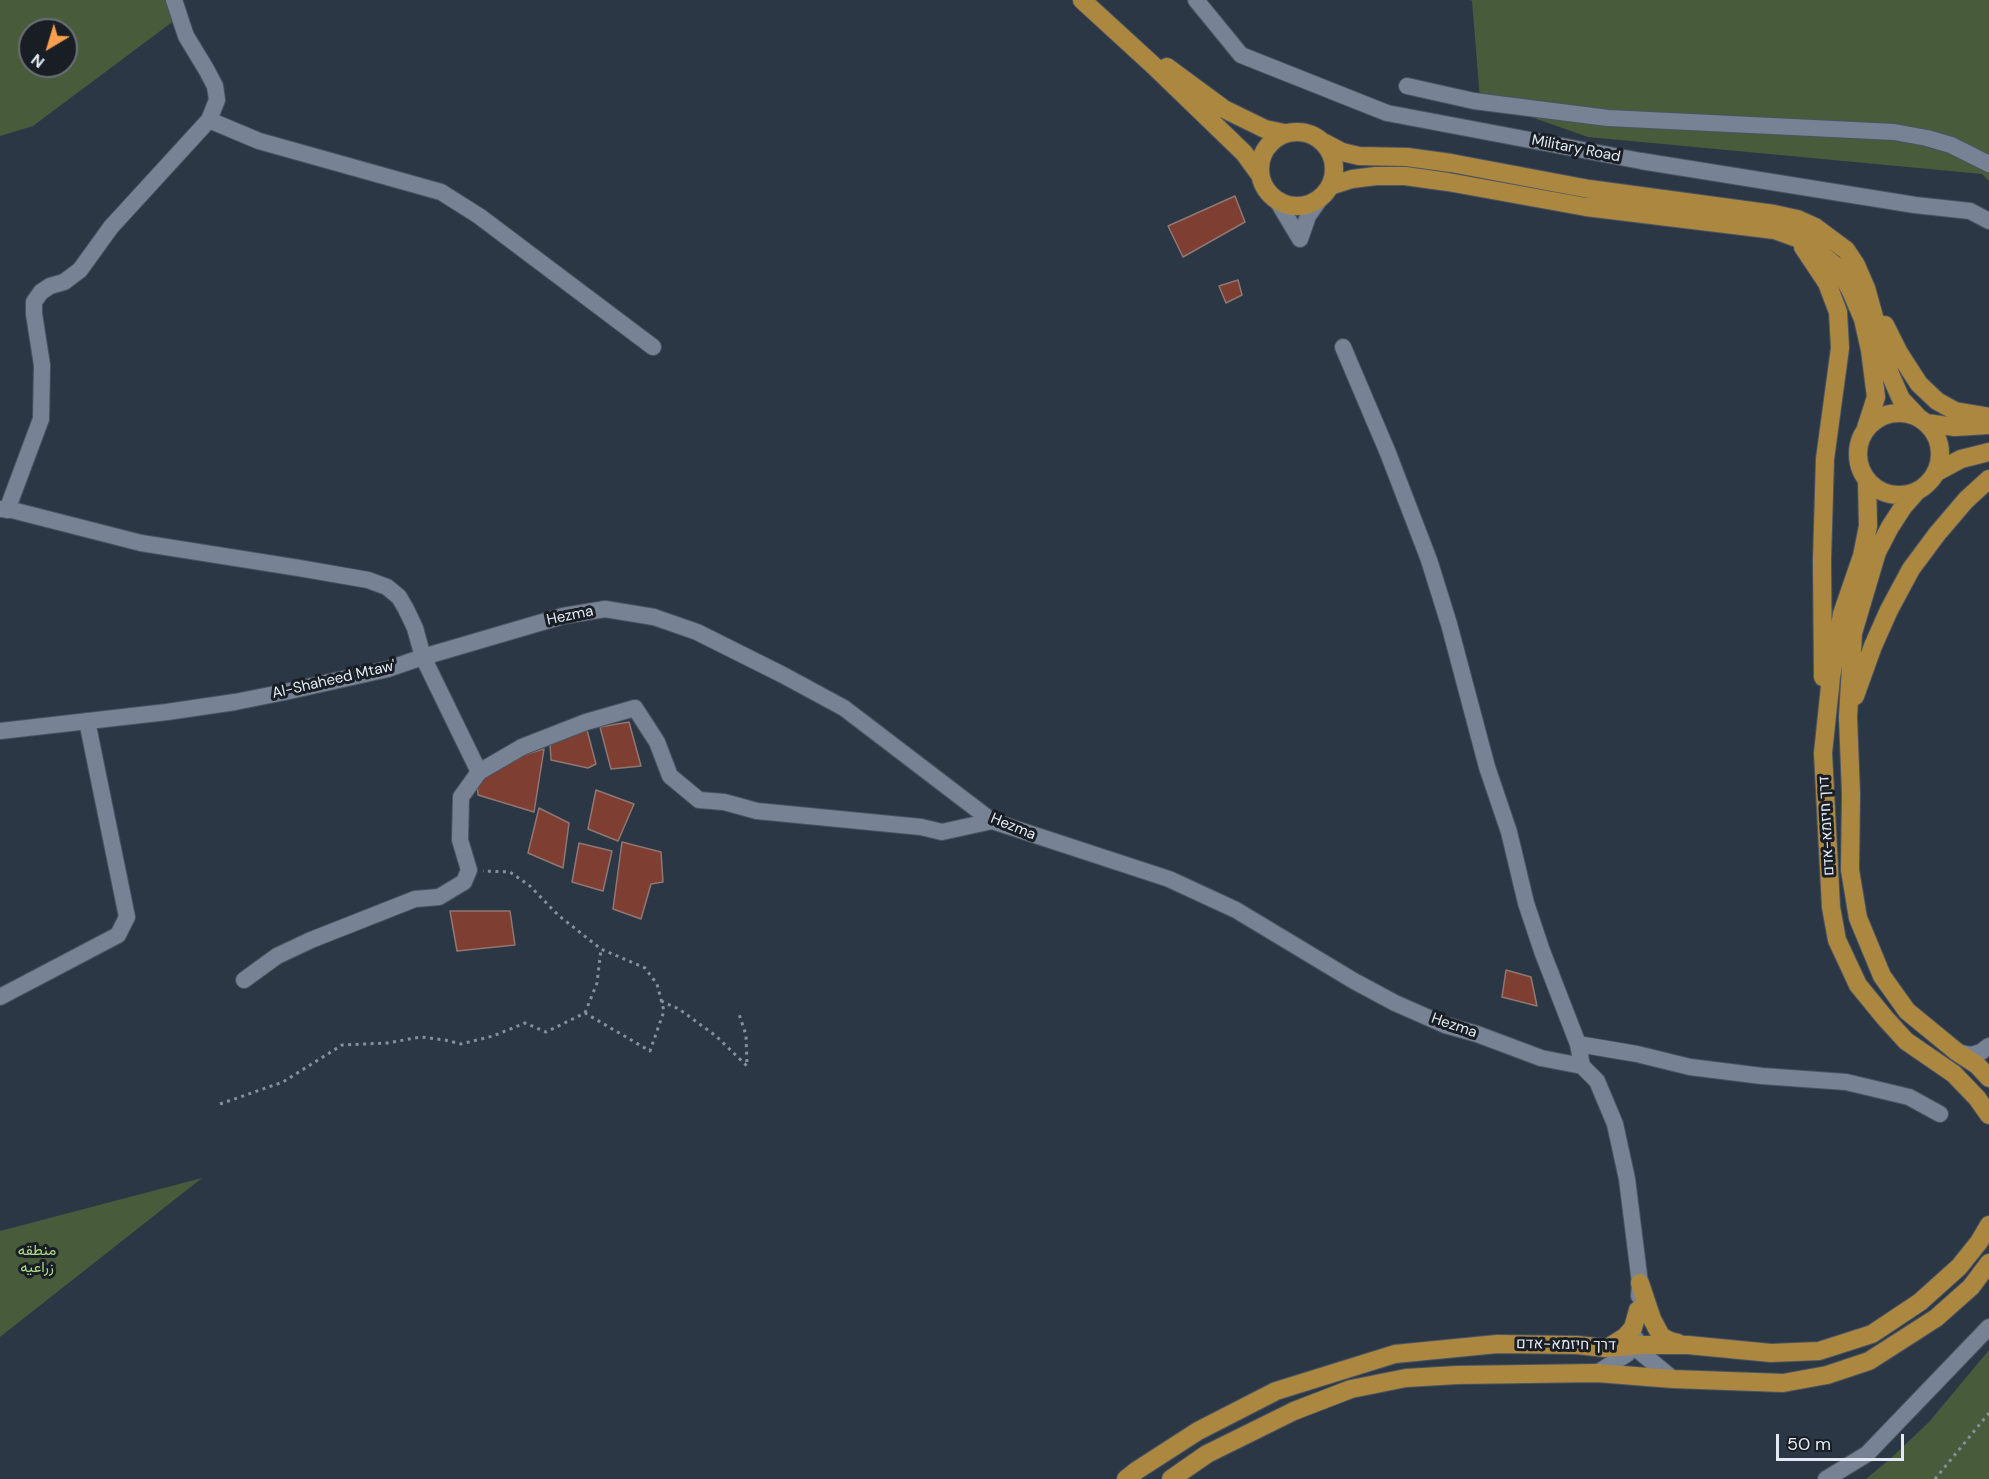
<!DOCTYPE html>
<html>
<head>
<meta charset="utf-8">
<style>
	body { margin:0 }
	#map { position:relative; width:1989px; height:1479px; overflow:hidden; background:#2c3746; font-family:"DM Sans",sans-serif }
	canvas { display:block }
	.north { position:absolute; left:18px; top:18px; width:60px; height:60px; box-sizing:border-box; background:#191e25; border:2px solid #6a7078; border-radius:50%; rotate:218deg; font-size:16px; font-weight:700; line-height:24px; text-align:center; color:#e3eaf4 }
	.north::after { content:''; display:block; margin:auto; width:21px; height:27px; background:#f99f4d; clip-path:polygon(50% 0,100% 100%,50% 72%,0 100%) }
	.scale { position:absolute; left:1776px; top:1434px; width:128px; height:27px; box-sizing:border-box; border:3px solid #e3eaf4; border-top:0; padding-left:8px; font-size:18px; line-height:21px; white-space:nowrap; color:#e3eaf4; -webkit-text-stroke:4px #191e25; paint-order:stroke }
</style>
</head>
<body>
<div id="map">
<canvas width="1989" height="1479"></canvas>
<div class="north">N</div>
<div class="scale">50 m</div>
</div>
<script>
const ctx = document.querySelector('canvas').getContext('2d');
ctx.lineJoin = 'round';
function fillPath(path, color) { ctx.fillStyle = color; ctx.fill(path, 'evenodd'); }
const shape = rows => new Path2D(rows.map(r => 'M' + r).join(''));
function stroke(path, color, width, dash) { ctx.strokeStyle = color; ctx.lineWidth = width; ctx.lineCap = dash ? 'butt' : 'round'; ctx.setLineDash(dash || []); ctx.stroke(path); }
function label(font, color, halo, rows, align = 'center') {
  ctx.font = font + ' "DM Sans",Vazirmatn,Heebo,sans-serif'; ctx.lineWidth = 6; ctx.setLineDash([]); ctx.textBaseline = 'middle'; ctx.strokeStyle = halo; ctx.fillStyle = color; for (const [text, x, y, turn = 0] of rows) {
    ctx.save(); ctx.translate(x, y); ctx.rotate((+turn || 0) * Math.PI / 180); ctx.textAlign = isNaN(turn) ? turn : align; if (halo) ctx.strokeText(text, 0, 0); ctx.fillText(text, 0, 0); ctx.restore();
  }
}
fillPath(shape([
	[0,0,174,0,179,17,33,126,0,136],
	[30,30,66,30,66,66,30,66],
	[1469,0,1989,0,1989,181,1982,174,1588,137,1480,99,1472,1],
	[202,1178,0,1337,0,1231],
	[1989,1350,1989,1479,1866,1479,1890,1459,1929,1422]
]), '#485b3b');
const building = shape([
	[1235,196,1245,222,1183,257,1168,226,1235,196],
	[1238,280,1242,295,1226,303,1219,286,1238,280],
	[629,722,641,766,611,769,600,727,629,722],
	[587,730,596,764,588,768,551,760,550,743,587,730],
	[544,749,534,812,478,795,477,780,510,759,544,749],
	[596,790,634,804,618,841,588,829,596,790],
	[539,808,569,823,563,868,528,853,539,808],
	[622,842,661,852,663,882,651,884,641,919,613,909,622,842],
	[579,843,612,851,603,891,572,882,579,843],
	[450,911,510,911,515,945,457,951,450,911],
	[1506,970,1531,977,1537,1006,1502,997,1506,970]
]);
fillPath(building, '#7e3e32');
stroke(building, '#8f7772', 1.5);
const minor = shape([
	[1196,0,1241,55,1387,113,1641,161,1915,205,1970,211,1989,221],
	[1407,86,1474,101,1608,118,1894,132,1927,138,1951,145,1989,164],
	[209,120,259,141,441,192,479,216,653,347],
	[1276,199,1300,239],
	[1300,239,1308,216,1322,196],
	[1343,347,1388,453,1429,560,1449,624,1487,767,1509,832,1526,903,1542,951,1578,1044,1582,1066,1597,1081,1615,1124,1627,1179,1640,1283,1639,1296],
	[0,509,12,510,141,543,299,568,368,580,387,587,399,597,406,609,415,628,423,657,479,772],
	[7,510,41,419,42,365,34,314,34,302,41,292,50,286,64,282,80,270,111,227,209,120,217,100,215,86,206,69,186,36,174,0],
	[0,731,167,712,235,702,285,692,388,669,423,657,563,616,605,609,654,617,697,632,783,675,844,708,992,821,1169,879,1236,910,1354,981,1395,1003,1445,1025,1477,1034,1541,1058,1582,1066],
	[244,980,277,956,311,940,415,899,439,897,464,882,469,870,460,840,461,797,479,772,522,747,586,722,635,708,657,742,670,776,699,800,724,802,757,811,921,827,942,832,992,821],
	[0,997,118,935,127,917,87,721],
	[1578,1044,1637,1054,1690,1067,1762,1076,1846,1082,1909,1097,1940,1114],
	[1957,1052,1971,1055,1981,1052,1989,1046],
	[1635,1345,1639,1351,1673,1379],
	[1597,1373,1627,1354,1635,1345,1636,1339],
	[1826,1479,1867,1454,1989,1327]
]);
const major = shape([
	[1082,0,1154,66,1244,153,1260,175],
	[1167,67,1224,109,1265,129,1284,133],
	'1260 169a37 37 0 1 1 74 0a37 37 0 1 1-74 0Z',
	[1325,143,1342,152,1359,156,1407,157,1451,163,1589,189,1774,214,1797,219,1815,227,1846,250,1856,265,1866,288,1890,374,1901,399,1918,417],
	[1330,186,1352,179,1376,176,1405,176,1448,182,1586,207,1775,230,1797,238,1811,245,1838,268,1851,291,1863,319,1870,350,1876,397,1866,428],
	[1803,247,1827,283,1838,312,1840,348,1825,459,1822,560,1823,677],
	[1885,325,1899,353,1919,384,1937,401,1955,411,1989,417],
	'1858 454a41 41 0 1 1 82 0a41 41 0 1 1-82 0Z',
	[1926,423,1955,427,1989,425],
	[1935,473,1961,459,1989,452],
	[1867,480,1868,526,1862,556,1842,614,1831,677,1823,753,1831,907,1837,940,1858,985,1885,1018,1906,1041,1954,1074,1977,1098,1989,1115],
	[1917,491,1903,507,1890,527,1877,552,1853,633,1848,717,1851,794,1850,870,1858,918,1882,976,1907,1011,1957,1052,1977,1065,1989,1078],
	[1855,696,1873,646,1889,610,1911,569,1937,534,1966,500,1989,479],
	[1640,1283,1652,1319,1661,1336,1670,1341,1678,1343],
	[1609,1347,1625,1337,1633,1328,1638,1310],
	[1126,1479,1136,1471,1198,1431,1276,1391,1395,1354,1497,1344,1577,1345,1605,1348,1643,1345,1688,1345,1771,1353,1819,1351,1872,1334,1920,1302,1959,1267,1979,1242,1989,1225],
	[1171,1479,1207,1454,1294,1411,1351,1389,1406,1378,1457,1375,1597,1373,1673,1379,1783,1383,1827,1375,1869,1361,1936,1318,1971,1287,1989,1263]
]);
stroke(minor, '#4a5360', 18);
stroke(major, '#4a5360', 20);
stroke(shape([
	[661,1001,679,1009,716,1036,747,1066,746,1035,738,1011],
	[585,1013,597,983,601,949],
	[220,1104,283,1082,342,1045,387,1043,421,1037,445,1040,461,1044,493,1036,525,1023,546,1032,585,1013,650,1051,664,1011,657,984,645,968,601,949,558,915,530,886,510,872,483,871],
	[1935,1479,1989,1413]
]), '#868f9c', 3, [3, 4.5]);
stroke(minor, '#778395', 16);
stroke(major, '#ac8740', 18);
label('15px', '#e3eaf4', '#191e25', [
	["Military Road",1576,149,11],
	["Hezma",570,616,-12],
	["Al-Shaheed Mtaw'",334,680,-13],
	["דרך חיזמא-אדם",1827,826,-93],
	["Hezma",1013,827,22],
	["Hezma",1454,1026,19],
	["דרך חיזמא-אדם",1566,1345,1]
]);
label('15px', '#abda87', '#191e25', [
	["منطقه",37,1251],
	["زراعيه",37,1268]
]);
</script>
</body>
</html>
